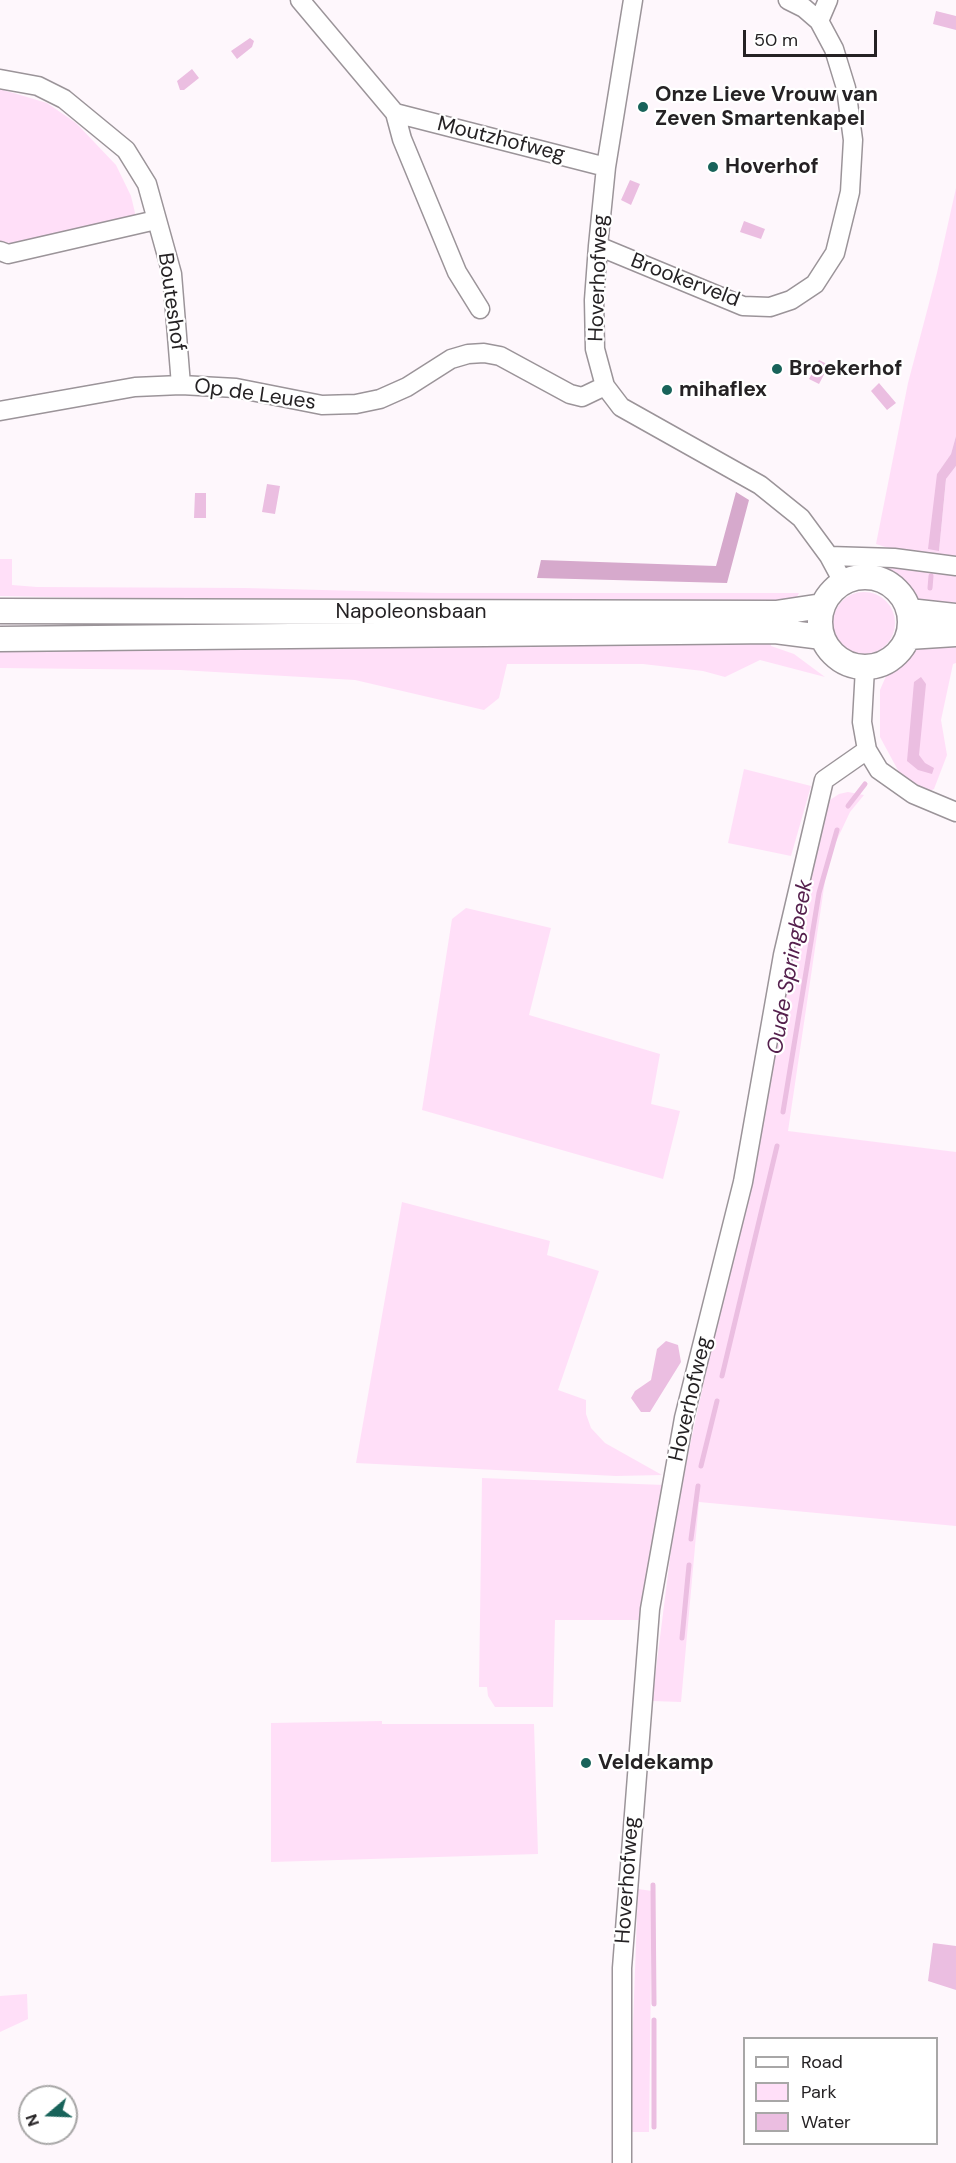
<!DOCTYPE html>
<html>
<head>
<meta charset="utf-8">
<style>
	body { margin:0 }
	#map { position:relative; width:956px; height:2163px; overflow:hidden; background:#fef7fc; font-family:"DM Sans",sans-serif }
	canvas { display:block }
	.legend { position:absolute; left:743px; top:2037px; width:195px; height:108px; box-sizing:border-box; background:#fff; border:2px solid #a8a7a7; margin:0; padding:8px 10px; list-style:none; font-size:18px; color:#252224 }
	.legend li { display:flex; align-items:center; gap:12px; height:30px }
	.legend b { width:30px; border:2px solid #a8a7a7 }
	.north { position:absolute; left:18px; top:2085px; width:60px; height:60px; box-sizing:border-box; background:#fff; border:2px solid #a8a7a7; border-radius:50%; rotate:251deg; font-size:16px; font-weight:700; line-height:24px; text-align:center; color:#252224 }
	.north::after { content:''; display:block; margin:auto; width:21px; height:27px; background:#18635a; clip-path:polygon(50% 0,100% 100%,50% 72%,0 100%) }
	.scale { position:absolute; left:743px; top:30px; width:134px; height:27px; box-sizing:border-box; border:3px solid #252224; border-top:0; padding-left:8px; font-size:18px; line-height:21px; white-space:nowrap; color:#252224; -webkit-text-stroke:4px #fff; paint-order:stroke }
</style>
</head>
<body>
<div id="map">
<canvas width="956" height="2163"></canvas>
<ul class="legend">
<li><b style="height:8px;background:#fff"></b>Road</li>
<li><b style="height:16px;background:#ffdff8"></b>Park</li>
<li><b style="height:16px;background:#ebbee1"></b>Water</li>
</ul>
<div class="north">N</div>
<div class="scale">50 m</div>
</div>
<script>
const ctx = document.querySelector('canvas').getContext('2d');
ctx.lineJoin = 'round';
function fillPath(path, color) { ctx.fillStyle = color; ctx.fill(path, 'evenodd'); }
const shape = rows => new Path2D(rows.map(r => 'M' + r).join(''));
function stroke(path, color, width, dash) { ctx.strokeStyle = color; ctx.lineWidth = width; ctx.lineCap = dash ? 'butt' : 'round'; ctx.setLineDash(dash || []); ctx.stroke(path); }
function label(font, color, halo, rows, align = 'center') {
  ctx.font = font + ' "DM Sans",sans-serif'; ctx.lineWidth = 4.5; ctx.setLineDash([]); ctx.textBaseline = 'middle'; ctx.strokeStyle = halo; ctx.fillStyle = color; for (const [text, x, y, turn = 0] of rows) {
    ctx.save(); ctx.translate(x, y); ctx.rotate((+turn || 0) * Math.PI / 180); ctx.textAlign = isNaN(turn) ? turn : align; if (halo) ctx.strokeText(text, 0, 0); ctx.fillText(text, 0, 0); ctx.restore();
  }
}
fillPath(shape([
	[0,89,47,103,76,123,116,165,131,196,136,217,3,245,0,243],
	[956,188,956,436,951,454,937,474,939,551,946,479,956,466,956,557,907,554,876,544,908,383,937,273],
	[0,559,12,559,12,585,37,587,245,588,437,593,799,593,791,608,644,608,0,596],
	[859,563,893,563,905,570,956,572,956,608,925,605,894,578],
	'833 623a31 31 0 1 1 62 0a31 31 0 1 1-62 0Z',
	[770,637,771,646,794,654,825,677,760,660,725,677,703,671,643,664,507,664,499,698,484,710,355,680,180,670,0,668,0,647],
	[956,642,956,663,953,664,941,720,947,755,934,789,927,792,914,786,900,774,880,737,880,690,886,676,912,652,928,644],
	[744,769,811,786,791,856,728,843],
	[848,792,864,795,850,812,834,846,826,874,788,1131,956,1152,956,1526,699,1502,681,1702,652,1701,671,1550,687,1459,761,1122,789,972,827,802,839,794],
	[466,908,551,928,529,1015,660,1054,651,1104,680,1111,663,1179,422,1110,452,919],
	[402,1202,550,1241,547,1255,599,1271,558,1390,586,1400,586,1414,591,1428,605,1443,662,1475,616,1476,356,1463],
	[482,1478,664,1485,643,1620,555,1620,553,1707,495,1707,488,1696,487,1687,479,1687],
	[382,1721,382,1724,534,1724,538,1854,271,1862,271,1723],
	[638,1889,652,1891,649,2132,629,2132],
	[27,1994,28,2019,0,2032,0,1996]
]), '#ffdff8');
fillPath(shape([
	[736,492,749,500,727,583,537,578,541,560,716,566]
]), '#d6a9cc');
fillPath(shape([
	[936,11,956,16,956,30,933,24],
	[250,38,254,41,252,47,237,59,231,51],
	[192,69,199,78,184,90,180,90,177,81],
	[630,180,640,184,631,205,621,200],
	[744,221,765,229,761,239,740,232],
	[819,360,829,365,819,384,809,379],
	[879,383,896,403,887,410,871,391],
	[956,436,956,466,946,479,939,551,928,549,937,474,951,454],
	[267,484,280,486,275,514,262,512],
	[195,493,206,493,206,518,194,518],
	[921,677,926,684,919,755,925,763,934,768,932,774,918,770,907,761,914,682],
	[666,1341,678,1345,681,1362,650,1412,641,1412,631,1398,635,1391,651,1380,657,1349],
	[933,1943,956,1946,956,1990,928,1981]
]), '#ebbee1');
stroke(shape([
	[930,588,931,576],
	[848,806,865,784],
	[783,1112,819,893,837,830],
	[722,1376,777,1146],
	[701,1466,717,1401],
	[691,1539,698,1486],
	[682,1638,689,1565],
	[653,1885,654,2004],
	[654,2020,654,2127]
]), '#ebbee1', 5);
const minor = shape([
	[300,0,395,113,606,167],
	[633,0,606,167,598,246,594,300,595,349,605,386,621,407,760,485,801,518,829,556,843,582],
	[819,21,828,0],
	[0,79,38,86,64,99,126,150,147,184,172,274,181,385],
	[395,113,402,139,457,272,480,309],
	[598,246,743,306,770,307,791,300,815,284,835,253,850,192,853,140,846,88,834,49,819,21,804,8,788,0],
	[0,251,8,254,156,220],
	[0,411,135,387,181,385,236,388,322,405,356,404,380,399,407,387,451,359,468,354,484,353,500,356,570,394,582,397,605,386],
	[829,556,894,558,956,566],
	[865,668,862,722,867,750,879,770,913,794,956,812],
	[622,2163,622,1968,650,1609,684,1418,743,1182,783,955,824,780,867,750]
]);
const major = shape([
	'820 622a45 45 0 1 1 90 0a45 45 0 1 1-90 0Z',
	[0,611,776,613,822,606],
	[909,611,956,616],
	[908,637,956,634],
	[0,639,775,631,822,637]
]);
stroke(minor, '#9b9499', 21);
stroke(major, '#9b9499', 27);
stroke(minor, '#fff', 18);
stroke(major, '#fff', 24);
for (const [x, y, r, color] of [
	[643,107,6,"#18635a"],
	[713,167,6,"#18635a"],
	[777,369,6,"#18635a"],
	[667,390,6,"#18635a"],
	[586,1763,6,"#18635a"]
]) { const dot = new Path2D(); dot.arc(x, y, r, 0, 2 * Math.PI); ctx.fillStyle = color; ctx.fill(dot); stroke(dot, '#fff', 2); }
label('bold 21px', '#252224', '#fff', [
	["Onze Lieve Vrouw van",655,95],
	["Zeven Smartenkapel",655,119],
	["Hoverhof",725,167],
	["Broekerhof",789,369],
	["mihaflex",679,390],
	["Veldekamp",598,1763]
], 'left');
label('21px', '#252224', '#fff', [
	["Moutzhofweg",501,140,14],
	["Hoverhofweg",599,278,-88],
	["Brookerveld",685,281,21],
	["Bouteshof",171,302,82],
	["Op de Leues",255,395,8],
	["Napoleonsbaan",411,612],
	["Hoverhofweg",691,1399,-77],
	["Hoverhofweg",628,1880,-86]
]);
label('italic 22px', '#55204d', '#fff', [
	["Oude Springbeek",791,967,-80]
]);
</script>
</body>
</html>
